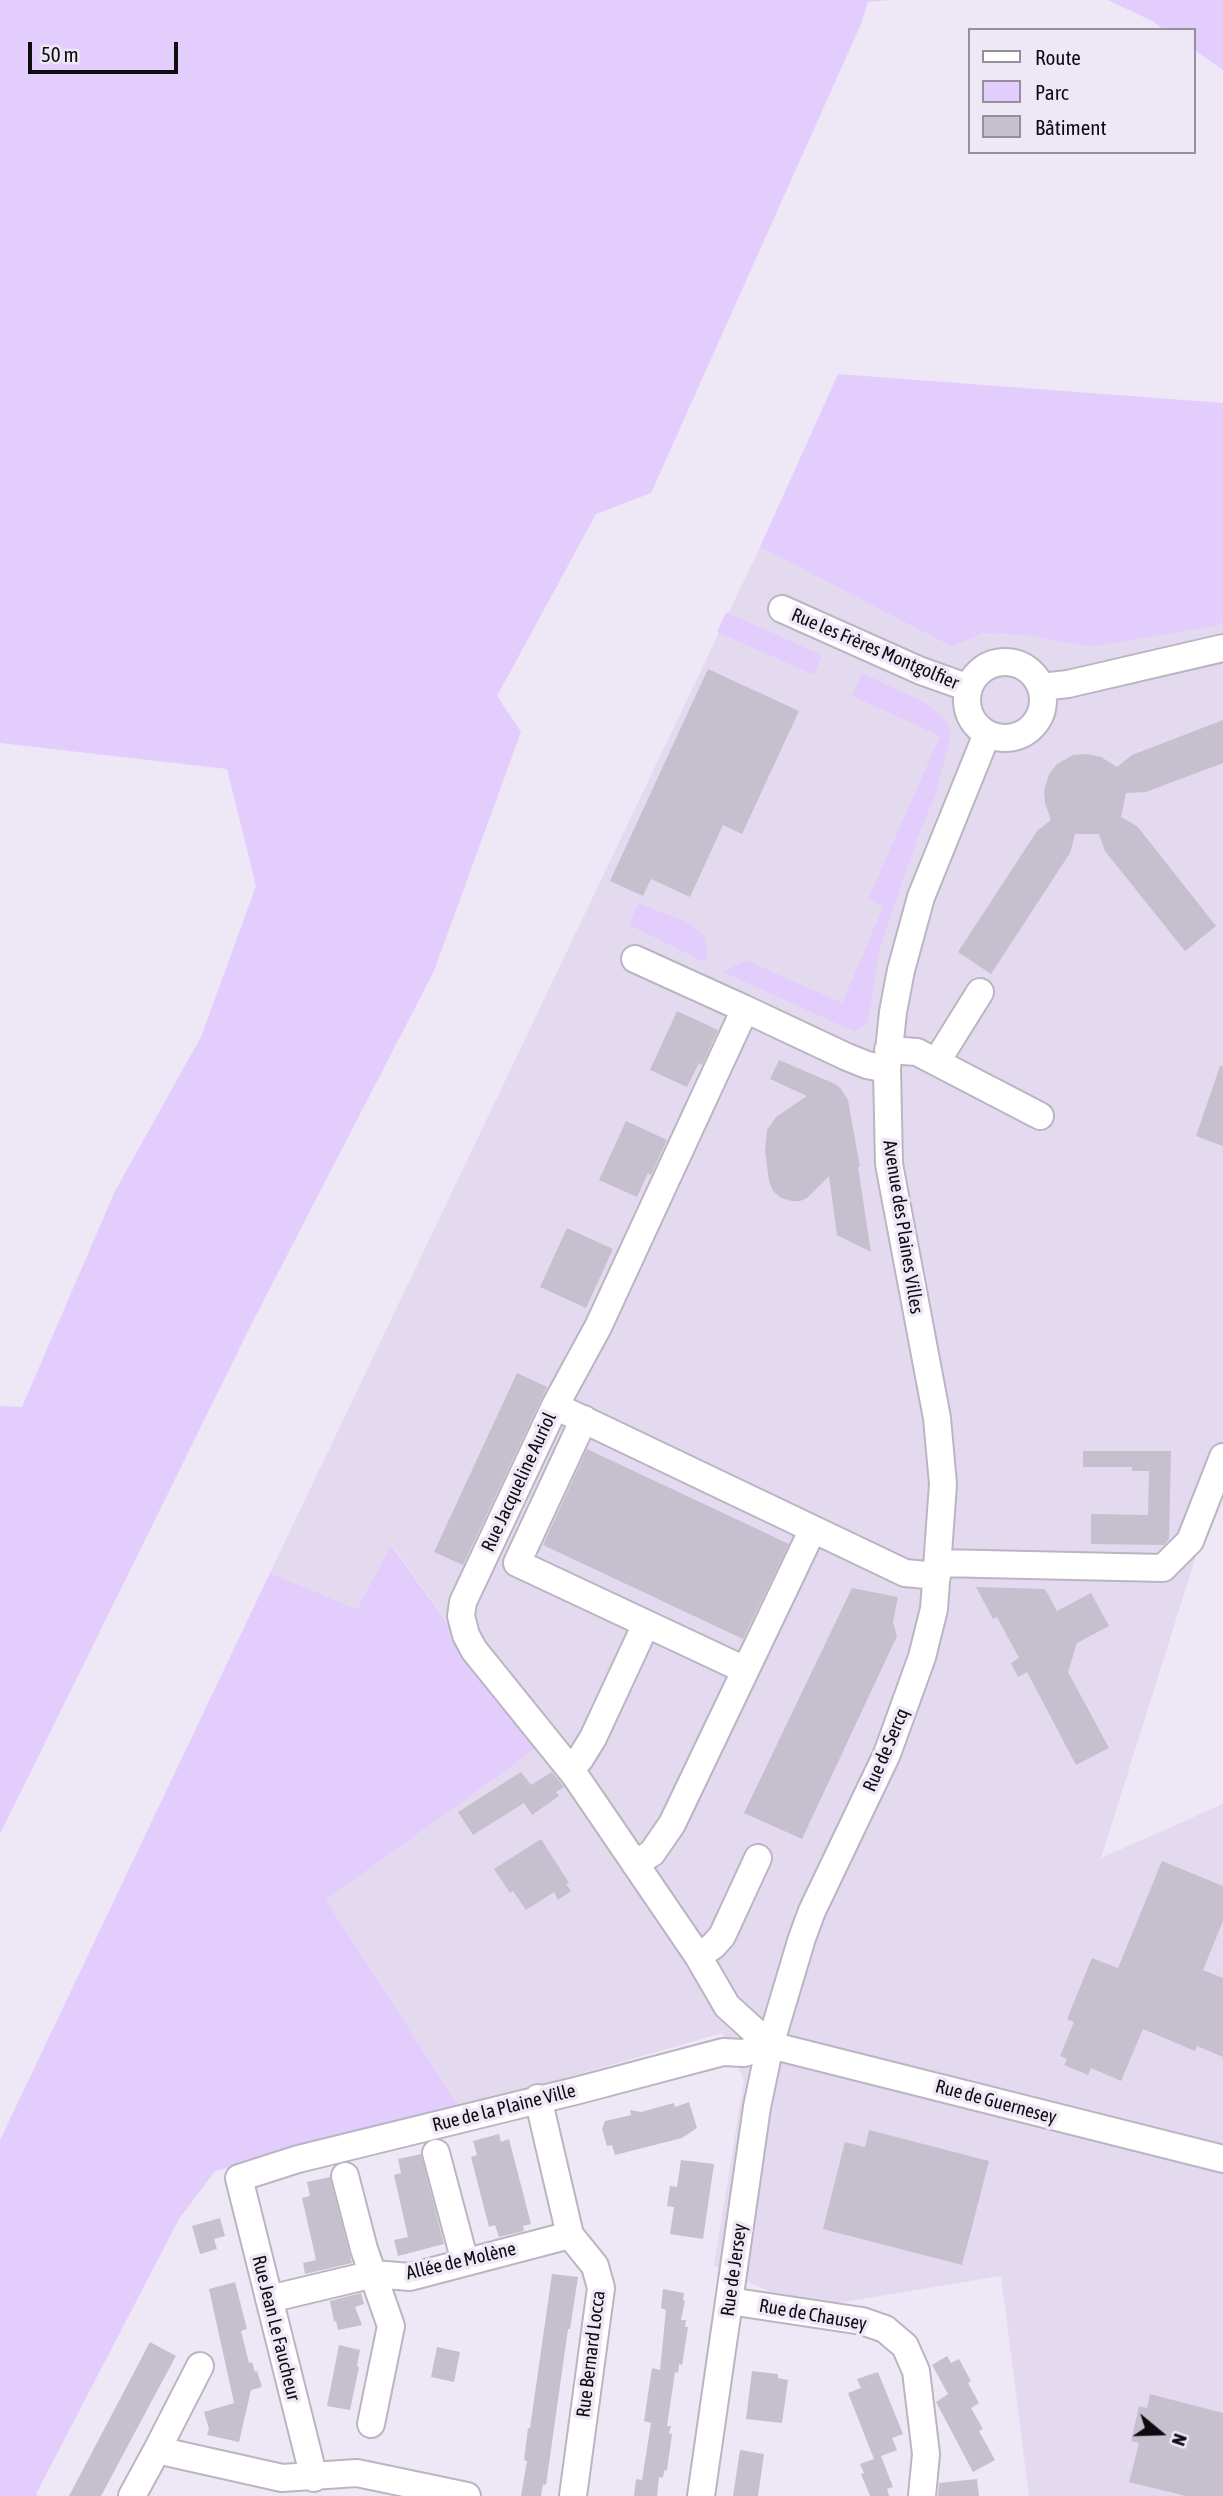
<!DOCTYPE html>
<html>
<head>
<meta charset="utf-8">
<style>
	body { margin:0 }
	#map { position:relative; width:1223px; height:2496px; overflow:hidden; background:#eee7f6; font-family:"Asap Condensed",sans-serif }
	canvas { display:block }
	.legend { position:absolute; left:968px; top:28px; width:228px; height:126px; box-sizing:border-box; background:#eee7f6; border:2px solid #948f9a; margin:0; padding:9px 12px; list-style:none; font-size:21px; color:#0e0c11 }
	.legend li { display:flex; align-items:center; gap:14px; height:35px }
	.legend b { width:35px; border:2px solid #948f9a }
	.north { position:absolute; left:1125px; top:2398px; width:70px; height:70px; -webkit-text-stroke:5px #eee7f6; paint-order:stroke; rotate:109deg; font-size:19px; font-weight:700; line-height:28px; text-align:center; color:#0e0c11 }
	.north::after { content:''; display:block; margin:auto; width:24px; height:32px; background:#0e0c11; clip-path:polygon(50% 0,100% 100%,50% 72%,0 100%) }
	.scale { position:absolute; left:28px; top:42px; width:150px; height:32px; box-sizing:border-box; border:4px solid #0e0c11; border-top:0; padding-left:9px; font-size:21px; line-height:24px; white-space:nowrap; color:#0e0c11; -webkit-text-stroke:5px #eee7f6; paint-order:stroke }
</style>
</head>
<body>
<div id="map">
<canvas width="1223" height="2496"></canvas>
<ul class="legend">
<li><b style="height:9px;background:#fff"></b>Route</li>
<li><b style="height:19px;background:#e3cdfc"></b>Parc</li>
<li><b style="height:19px;background:#c6bfce"></b>Bâtiment</li>
</ul>
<div class="north">N</div>
<div class="scale">50 m</div>
</div>
<script>
const ctx = document.querySelector('canvas').getContext('2d');
ctx.lineJoin = 'round';
function fillPath(path, color) { ctx.fillStyle = color; ctx.fill(path, 'evenodd'); }
const shape = rows => new Path2D(rows.map(r => 'M' + r).join(''));
function stroke(path, color, width, dash) { ctx.strokeStyle = color; ctx.lineWidth = width; ctx.lineCap = dash ? 'butt' : 'round'; ctx.setLineDash(dash || []); ctx.stroke(path); }
function label(font, color, halo, rows, align = 'center') {
  ctx.font = font + ' "Asap Condensed",sans-serif'; ctx.lineWidth = 7; ctx.setLineDash([]); ctx.textBaseline = 'middle'; ctx.strokeStyle = halo; ctx.fillStyle = color; for (const [text, x, y, turn = 0] of rows) {
    ctx.save(); ctx.translate(x, y); ctx.rotate((+turn || 0) * Math.PI / 180); ctx.textAlign = isNaN(turn) ? turn : align; if (halo) ctx.strokeText(text, 0, 0); ctx.fillText(text, 0, 0); ctx.restore();
  }
}
fillPath(shape([
	[760,547,952,647,983,633,1032,636,1089,647,1216,626,1223,623,1223,1480,1196,1556,1101,1858,1223,1804,1223,2496,1029,2496,1001,2276,837,2303,770,2292,714,2266,744,2080,722,2033,460,2108,326,1900,537,1748,392,1545,357,1609,270,1573]
]), '#e4daf0');
fillPath(shape([
	[0,0,889,0,868,2,861,24,651,493,596,514,497,696,521,732,434,971,252,1323,0,1834,0,1406,22,1407,115,1191,201,1037,256,886,227,769,0,743],
	[1108,0,1223,0,1223,70,1193,49,1193,30,1165,30,1152,21],
	[838,374,1223,403,1223,623,1216,626,1089,647,1032,636,983,633,952,647,760,547],
	[726,612,822,655,814,675,717,632],
	[862,673,928,704,947,722,951,735,936,793,917,840,880,946,868,1022,855,1032,723,972,746,960,842,1003,883,907,868,899,940,736,852,696],
	[638,903,689,923,705,936,708,951,704,962,629,925],
	[391,1545,537,1748,326,1900,460,2108,215,2171,179,2219,36,2494,38,2496,0,2496,0,2140,270,1573,357,1609]
]), '#e3cdfc');
fillPath(shape([
	[708,669,799,711,742,834,723,825,690,897,651,879,643,896,610,881],
	[1223,720,1223,763,1146,792,1126,793,1121,817,1137,826,1216,926,1185,951,1105,851,1099,834,1075,834,1070,853,991,974,958,952,1037,831,1051,820,1045,803,1044,790,1049,774,1057,764,1073,755,1087,754,1101,757,1117,767,1132,755],
	[677,1011,718,1030,702,1065,699,1063,687,1087,650,1070],
	[779,1060,835,1084,841,1089,848,1100,860,1167,858,1167,871,1252,837,1235,829,1176,807,1198,800,1201,792,1201,781,1198,773,1191,769,1181,765,1151,767,1130,776,1117,807,1096,770,1079],
	[1220,1066,1223,1066,1223,1146,1196,1136],
	[626,1121,667,1140,651,1175,648,1173,637,1197,599,1180],
	[567,1228,613,1249,586,1308,540,1287],
	[517,1373,547,1387,463,1565,434,1552],
	[587,1449,789,1544,743,1639,543,1545],
	[1083,1451,1171,1451,1169,1539,1164,1545,1091,1544,1091,1514,1148,1515,1149,1471,1132,1471,1132,1467,1083,1467],
	[976,1587,1045,1589,1057,1611,1091,1593,1109,1626,1077,1643,1068,1672,1109,1748,1076,1765,1027,1672,1018,1677,1011,1663,1019,1658,997,1617,993,1619],
	[852,1588,898,1597,893,1622,897,1636,802,1839,744,1813],
	[521,1772,531,1785,552,1772,564,1787,556,1792,559,1796,532,1815,524,1803,473,1835,458,1812],
	[541,1839,569,1883,566,1884,571,1891,558,1900,554,1892,526,1910,513,1891,510,1893,494,1869],
	[1162,1861,1223,1886,1223,1921,1203,1970,1223,1978,1223,2057,1197,2046,1195,2051,1143,2029,1121,2081,1091,2068,1088,2075,1064,2065,1067,2059,1060,2056,1074,2022,1067,2019,1092,1958,1118,1968],
	[689,2102,697,2128,682,2138,615,2155,612,2145,607,2146,602,2129,605,2121,631,2115,630,2110,641,2112,674,2103,675,2107],
	[869,2130,989,2161,962,2265,823,2229,845,2142,865,2147],
	[499,2134,501,2142,509,2139,531,2224,523,2226,524,2231,499,2237,495,2225,489,2227,471,2157,477,2155,473,2141],
	[421,2154,444,2244,398,2256,394,2240,408,2237,394,2175,401,2173,398,2159],
	[681,2160,714,2164,703,2239,670,2234,674,2207,667,2206,670,2186,677,2187],
	[330,2177,352,2263,305,2274,303,2263,316,2260,302,2198,310,2196,307,2182],
	[220,2218,225,2236,214,2239,217,2249,200,2254,192,2226],
	[552,2274,578,2277,570,2329,568,2329,546,2485,543,2484,541,2496,521,2496,527,2461,524,2460,528,2428,530,2428],
	[235,2282,247,2329,241,2331,249,2363,252,2362,255,2372,257,2371,262,2387,251,2390,239,2442,207,2435,209,2429,204,2412,234,2403,209,2289],
	[663,2289,684,2293,683,2300,685,2301,681,2320,686,2320,685,2327,688,2327,682,2365,679,2364,678,2373,675,2372,667,2426,671,2426,669,2433,672,2434,667,2470,664,2471,663,2478,659,2477,657,2496,634,2496,636,2479,642,2480,651,2423,644,2421,652,2368,660,2370,666,2310,661,2308],
	[361,2293,364,2304,355,2307,362,2325,338,2330,336,2321,334,2322,330,2301],
	[150,2342,176,2356,156,2393,101,2496,69,2496],
	[339,2345,360,2350,357,2366,359,2367,350,2410,327,2406],
	[437,2347,460,2352,454,2382,431,2377],
	[947,2356,951,2363,959,2359,971,2381,968,2383,979,2403,971,2408,983,2429,979,2431,995,2460,973,2472,936,2402,948,2394,932,2365],
	[752,2371,778,2374,778,2378,788,2380,782,2423,746,2419],
	[878,2372,903,2434,892,2438,897,2450,881,2456,893,2487,887,2489,889,2496,870,2496,861,2474,864,2473,860,2464,874,2459,848,2393,861,2388,857,2379],
	[1150,2394,1223,2413,1223,2496,1186,2496,1129,2482,1139,2443,1131,2441,1139,2406,1147,2408],
	[740,2450,764,2454,758,2496,733,2496],
	[977,2479,979,2496,938,2496,939,2483]
]), '#c6bfce');
const minor = shape([
	[782,609,921,671,969,688],
	'967 700a38 38 0 1 1 76 0a38 38 0 1 1-76 0Z',
	[1041,687,1068,684,1223,648],
	[635,959,745,1009],
	[888,1050,917,1052,1040,1116],
	[937,1061,980,992],
	[887,1069,867,1065,847,1057,745,1009,598,1327,555,1406,463,1602,461,1616,466,1635,474,1650,574,1774,698,1956,727,2006,770,2045,1223,2159],
	[555,1406,905,1573,937,1576],
	[584,1419,517,1563,745,1670],
	[939,1563,1163,1568,1190,1541,1223,1457],
	[569,1768,580,1759,593,1738,646,1624],
	[635,1864,652,1853,672,1824,813,1529],
	[698,1956,713,1946,722,1936,758,1858],
	[538,2098,570,2235,595,2266,601,2288,573,2496],
	[436,2153,465,2262],
	[345,2176,364,2249,391,2326,371,2424],
	[269,2299,374,2274,410,2277,570,2235],
	[729,2301,862,2321,885,2329,905,2346,916,2371,926,2454,922,2496],
	[157,2450,200,2366],
	[314,2478,239,2178,298,2159,579,2090,723,2052,744,2053,770,2045],
	[132,2496,157,2450,282,2478,357,2473,467,2496],
	[701,2496,757,2107,770,2045,802,1938,812,1911,887,1754,922,1657,934,1609,943,1484,937,1418,889,1164,887,1069,893,1012,901,970,921,897,987,734]
]);
stroke(minor, '#bbb4c3', 30);
stroke(minor, '#fff', 26);
label('19px', '#0e0c11', '#eee7f6', [
	["Rue les Frères Montgolfier",875,649,23],
	["Avenue des Plaines Villes",903,1227,81],
	["Rue Jacqueline Auriol",519,1482,-65],
	["Rue de Sercq",886,1750,-67],
	["Rue de Guernesey",996,2102,15],
	["Rue de la Plaine Ville",504,2108,-14],
	["Allée de Molène",461,2261,-13],
	["Rue de Jersey",734,2270,-82],
	["Rue de Chausey",813,2315,10],
	["Rue Jean Le Faucheur",276,2328,76],
	["Rue Bernard Locca",591,2354,-83]
]);
</script>
</body>
</html>
